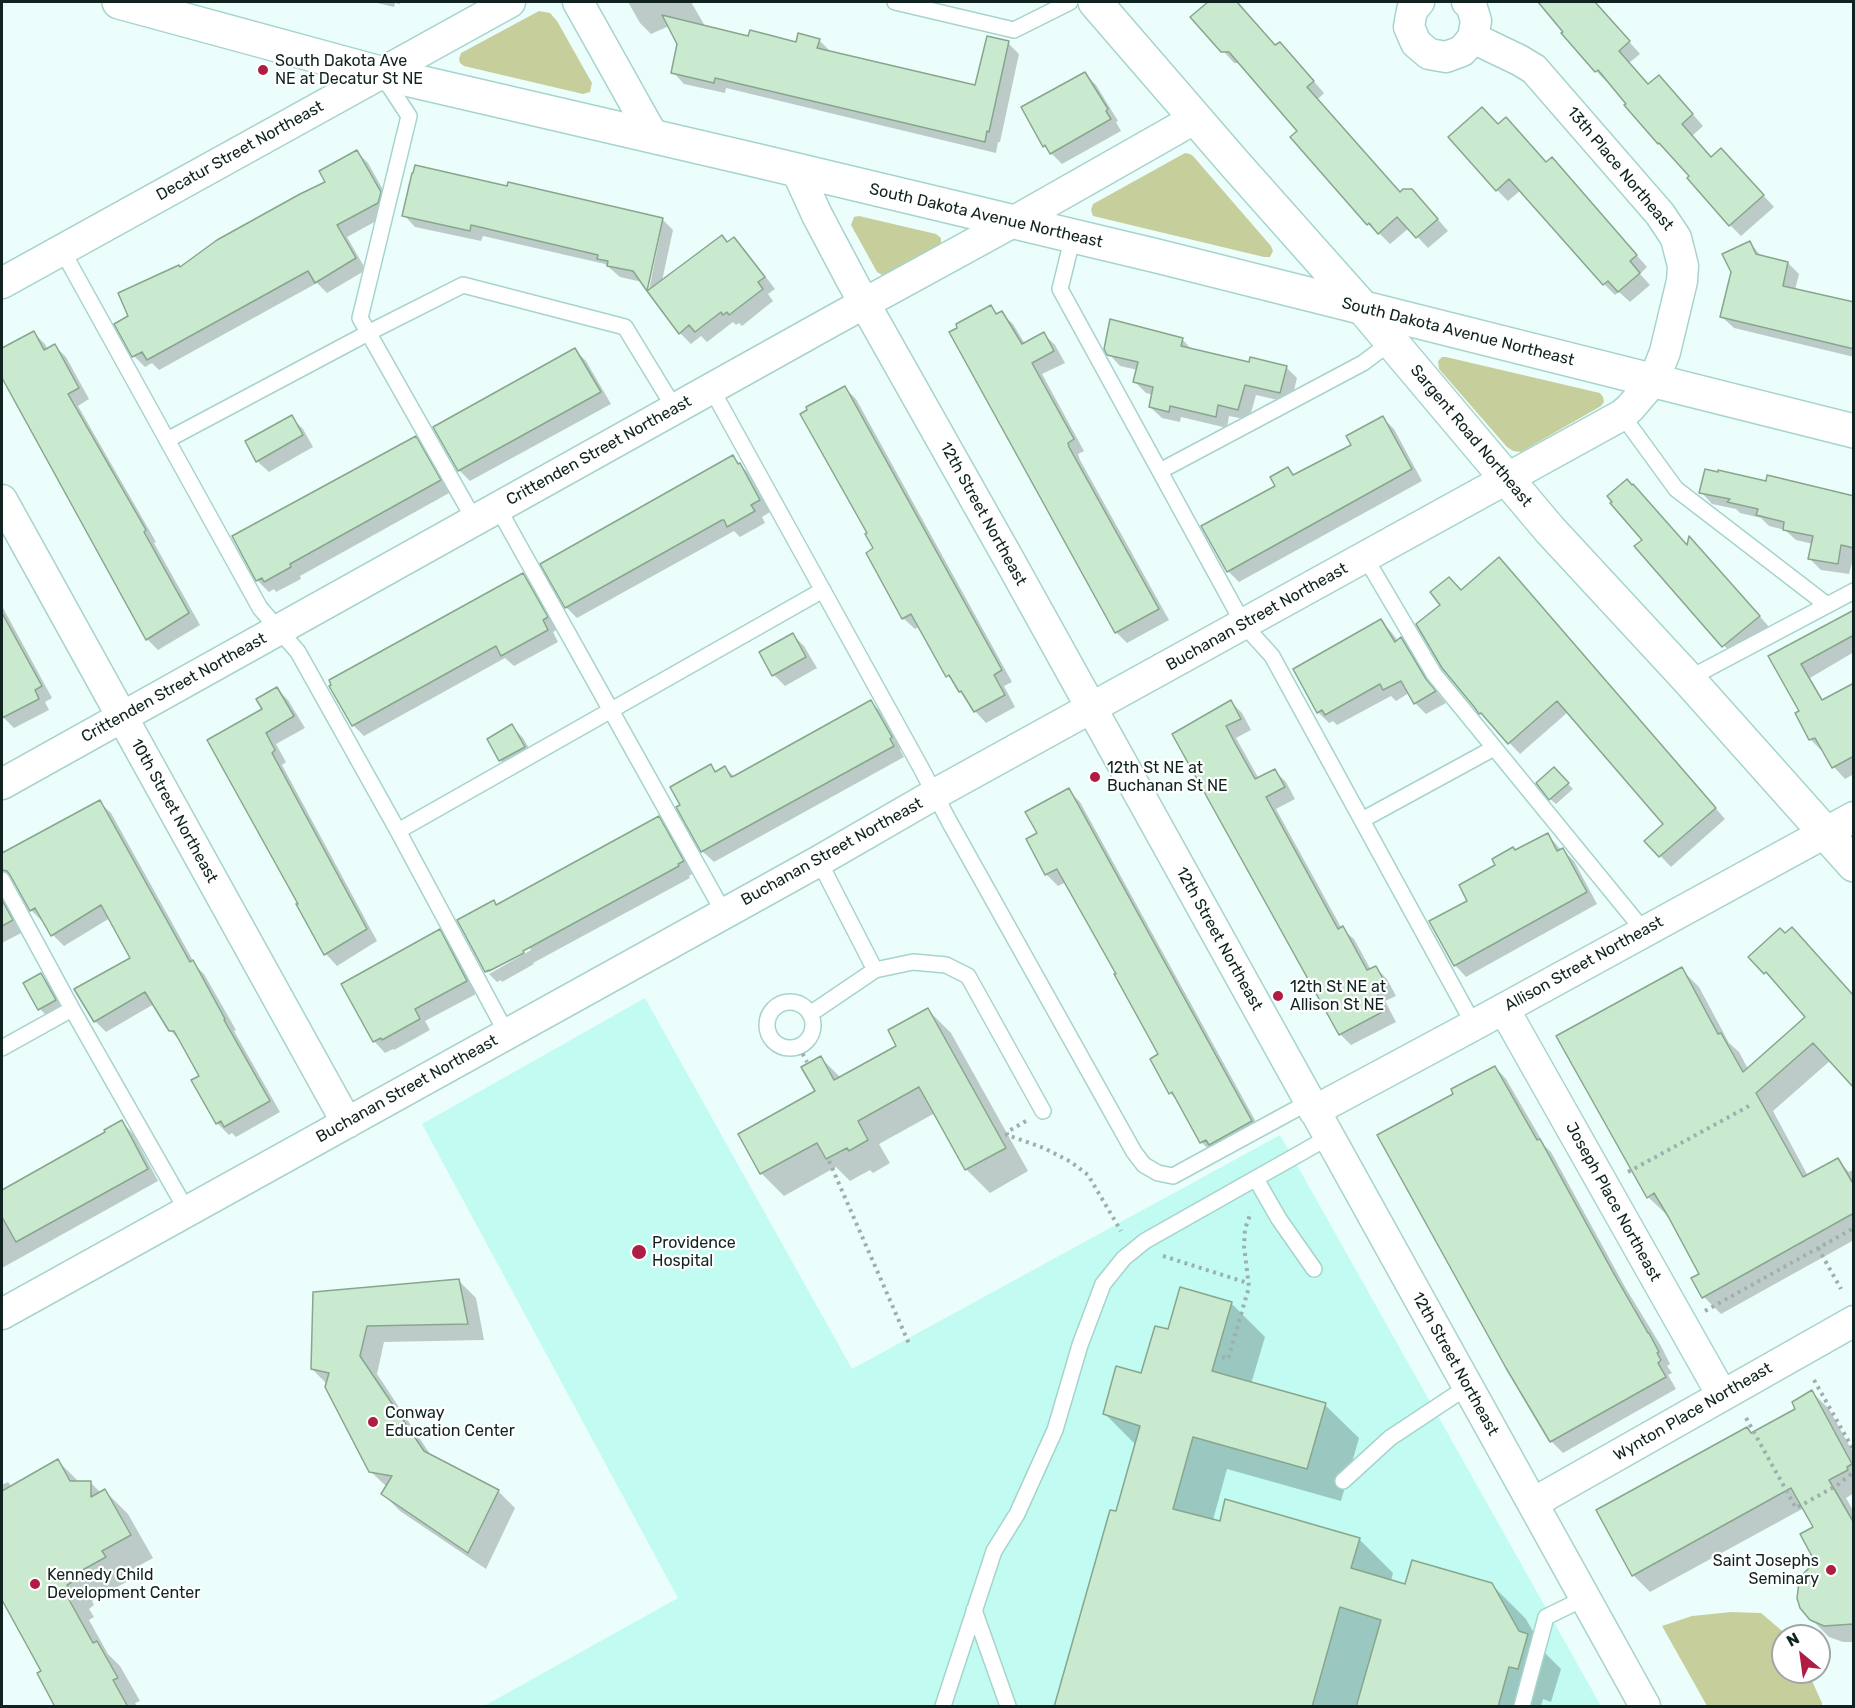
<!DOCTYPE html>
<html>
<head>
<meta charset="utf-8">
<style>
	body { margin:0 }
	#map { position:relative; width:1855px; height:1708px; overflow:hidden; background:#ecfefb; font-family:Rubik,sans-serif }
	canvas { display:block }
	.frame { position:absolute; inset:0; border:3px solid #112320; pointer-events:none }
	.north { position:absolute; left:1771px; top:1624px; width:60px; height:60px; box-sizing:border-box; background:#fff; border:2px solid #a0a7a6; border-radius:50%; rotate:331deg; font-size:16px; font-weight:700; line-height:24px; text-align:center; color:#112320 }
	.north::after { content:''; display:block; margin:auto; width:21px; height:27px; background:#af1c44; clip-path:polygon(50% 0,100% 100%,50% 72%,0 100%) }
</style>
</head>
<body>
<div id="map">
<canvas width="1855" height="1708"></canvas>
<div class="frame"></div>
<div class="north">N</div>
</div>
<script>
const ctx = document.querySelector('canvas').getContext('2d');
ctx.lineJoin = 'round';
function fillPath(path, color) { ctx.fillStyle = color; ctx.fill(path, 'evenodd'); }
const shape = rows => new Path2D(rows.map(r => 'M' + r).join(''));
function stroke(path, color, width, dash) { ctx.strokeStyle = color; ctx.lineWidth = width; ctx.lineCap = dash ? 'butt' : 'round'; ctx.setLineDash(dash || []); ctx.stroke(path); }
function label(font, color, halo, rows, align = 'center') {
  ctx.font = font + ' Rubik,sans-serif'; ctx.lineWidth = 4.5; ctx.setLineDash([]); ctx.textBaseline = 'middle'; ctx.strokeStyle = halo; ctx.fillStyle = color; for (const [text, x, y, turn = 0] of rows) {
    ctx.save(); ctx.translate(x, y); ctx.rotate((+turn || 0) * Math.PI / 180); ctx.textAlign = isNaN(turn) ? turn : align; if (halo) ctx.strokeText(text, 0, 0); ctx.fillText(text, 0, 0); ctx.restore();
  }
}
fillPath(shape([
	[645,998,852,1369,1280,1135,1601,1706,484,1706,678,1598,422,1124]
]), '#c1fbf2');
fillPath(shape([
	[539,11,550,13,557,21,592,83,590,92,583,94,464,66,460,63,459,59,461,53],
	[1185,153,1190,154,1193,156,1271,246,1273,251,1270,257,1264,257,1093,216,1091,210,1093,204],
	[859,216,936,234,941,238,941,244,887,275,882,275,877,272,851,225,854,217],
	[1446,357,1600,393,1603,397,1604,402,1601,406,1521,452,1513,451,1507,447,1439,369,1438,361,1442,357],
	[1731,1612,1761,1613,1788,1636,1783,1636,1783,1672,1808,1672,1822,1703,1822,1706,1707,1706,1662,1626,1692,1616]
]), '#c6cf9c');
fillPath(shape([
	[373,2,400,2,400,4,395,3,394,7],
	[628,2,691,2,705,26,750,37,797,43,819,40,831,52,976,86,1008,43,1019,54,1000,142,998,142,996,153,726,88,725,93,684,84,673,72,678,44,669,26,651,34,640,23],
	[1211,2,1237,2,1276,47,1291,55,1324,93,1318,99,1400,194,1423,202,1448,231,1428,248,1409,228,1390,244,1380,234,1379,235,1368,224,1299,131,1240,63,1234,63,1193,17],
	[1537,2,1594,2,1640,54,1629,63,1649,85,1670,88,1703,126,1692,136,1712,158,1732,161,1774,207,1741,236,1730,225,1691,176,1659,143,1626,105,1628,104,1609,81,1607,82,1596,71,1565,32],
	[1085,74,1096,85,1118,121,1116,122,1121,131,1062,164,1044,146],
	[1499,126,1547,164,1563,170,1647,267,1640,274,1650,285,1630,302,1619,292,1615,295,1604,284,1521,190,1508,201,1497,190],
	[357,152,368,163,391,204,389,214,347,237,366,270,327,293,317,283,159,370,152,363,145,367,134,356,130,317,180,269,327,183],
	[404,215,662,219,673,230,662,281,734,239,745,250,775,289,768,294,773,301,742,326,739,323,736,325,733,322,707,342,701,336,691,344,680,333,649,290,662,225,659,225,642,282,620,277,605,264,483,236,481,241,415,227],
	[1750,243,1762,257,1788,263,1799,274,1795,290,1854,303,1854,357,1734,328,1722,317],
	[991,307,998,314,1001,313,1013,324,1025,344,1044,334,1055,345,1065,363,1042,374,1084,451,1078,454,1080,460,1169,620,1127,643,1116,632],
	[33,332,45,344,48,350,55,346,66,357,89,399,78,406,156,542,154,543,200,625,158,650,147,639,2,375,2,350],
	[1182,339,1193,351,1250,364,1286,367,1297,378,1291,403,1256,395,1249,420,1229,416,1227,428,1181,417,1180,422,1162,418,1150,407,1153,395,1146,393,1135,382,1138,370,1120,366,1109,354],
	[575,350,586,361,611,404,470,481,459,470],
	[844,387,856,399,1012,682,1004,686,1015,707,986,723,975,711,968,699,948,676,920,626,915,629,903,618,869,534],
	[291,417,303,429,313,447,269,472,257,461],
	[1382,417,1394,429,1422,481,1239,582,1228,571,1288,469,1295,476,1353,445],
	[416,438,427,450,451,492,300,576,301,579,276,592,274,589,269,592,258,581,234,537],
	[733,457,751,476,770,512,762,517,765,523,740,537,734,531,577,618,566,607],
	[1767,483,1854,498,1854,555,1849,574,1821,570,1809,558,1813,544,1796,540,1785,530,1769,526,1761,518,1740,513,1736,509,1712,504,1701,492],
	[1637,546,1701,549,1770,628,1735,658],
	[1510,570,1725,819,1671,867,1646,841,1665,824,1568,712,1520,754,1481,713,1461,591],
	[523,575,534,586,558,629,553,632,558,642,514,666,505,658,364,736,353,725],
	[2,606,52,698,45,702,49,710,14,728,2,716],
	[1854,610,1854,652,1793,688,1771,657],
	[1381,621,1392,633,1398,641,1401,639,1412,650,1437,692,1446,703,1426,714,1415,703,1409,693,1396,701,1391,696,1337,725,1333,721,1329,723,1318,712],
	[793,635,804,646,817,668,785,686,774,675],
	[1854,685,1854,774,1845,779,1834,767,1824,750,1822,751,1811,740,1797,714],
	[277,689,288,700,305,728,276,744,286,762,282,765,377,941,337,966,326,954,209,741,264,710],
	[871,702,882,713,902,749,900,750,904,757,714,862,702,851,682,805,711,766,717,772,725,768,735,777],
	[1231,702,1242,713,1251,730,1236,738,1259,779,1275,771,1286,782,1295,799,1276,809,1342,929,1354,939,1371,970,1376,968,1387,979,1396,996,1385,1001,1396,1022,1351,1045,1340,1034,1174,734],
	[512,726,523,738,535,758,512,771,500,760],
	[1554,769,1573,789,1556,804,1550,799],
	[1068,790,1080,802,1262,1133,1213,1153,1201,1142,1179,1102,1170,1093,1160,1055,1118,974,1066,882,1058,886,1047,875,1028,840,1039,834],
	[99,802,111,813,196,966,204,974,236,1030,234,1031,280,1112,236,1137,232,1133,229,1135,217,1123,193,1081,201,1076,181,1042,170,1030,154,1004,106,1032,95,1021,133,959,110,918,64,946,53,935,44,920,42,921,31,910,16,882,8,883,23,932,2,943,2,861],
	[659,818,670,829,694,873,689,876,690,878,533,963,534,964,502,982,501,980,497,982,489,974,531,950,530,948,488,970,488,973,486,971,493,902,498,906],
	[1548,835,1561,850,1563,850,1574,861,1597,904,1466,977,1455,965,1469,901,1497,866,1516,852],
	[440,931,451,943,478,993,425,1021,430,1030,394,1050,393,1049,385,1053,374,1041],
	[1751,957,1852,994,1854,993,1854,1086,1831,1060,1773,1111,1808,1176,1837,1160,1849,1172,1854,1169,1854,1240,1721,1314,1704,1297,1701,1275,1667,1213,1666,1214,1648,1197,1681,969,1699,987,1729,1043,1739,1052,1748,1069,1808,1017],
	[41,975,52,986,66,1012,51,1020,40,1009],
	[928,1010,951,1033,1028,1171,990,1193,967,1170,935,1113,879,1144,890,1163,873,1173,870,1170,850,1181,836,1167,784,1196,761,1173,817,1092,821,1058,841,1078,899,1047],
	[1495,1067,1506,1079,1545,1146,1551,1152,1625,1287,1661,1346,1670,1364,1667,1366,1672,1373,1668,1375,1676,1389,1563,1453,1551,1441,1455,1094],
	[122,1122,133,1134,158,1181,2,1268,2,1192,107,1133],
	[459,1281,476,1298,484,1340,384,1342,377,1374,432,1457,498,1491,515,1508,486,1569,400,1511,383,1494,387,1487,370,1471,327,1384,312,1369,314,1293],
	[1231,1303,1265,1337,1251,1384,1325,1405,1359,1438,1341,1501,1227,1469,1213,1520,1359,1539,1393,1573,1391,1581,1406,1586,1492,1585,1526,1619,1545,1653,1561,1669,1551,1702,1543,1699,1541,1706,1056,1706,1117,1513,1136,1445,1104,1413,1142,1375,1169,1330],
	[1812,1392,1829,1409,1854,1454,1854,1493,1846,1498,1854,1512,1854,1642,1843,1642,1829,1637,1811,1619,1817,1563,1815,1528,1804,1508,1650,1592,1633,1575,1752,1434,1797,1409],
	[58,1461,79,1482,91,1483,101,1493,105,1491,128,1514,153,1558,124,1574,128,1581,92,1601,94,1605,89,1609,94,1617,89,1620,108,1654,120,1666,140,1701,135,1703,137,1706,57,1706,44,1671,2,1597,2,1485,8,1482,12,1487]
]), '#0003');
const building = shape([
	[1208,2,1237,2,1275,45,1280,42,1314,81,1307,87,1400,192,1403,189,1412,189,1438,219,1416,238,1397,217,1378,234,1369,223,1367,225,1290,137,1297,131,1229,52,1221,52,1190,17,1208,2],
	[1538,2,1595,2,1630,41,1619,51,1648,84,1659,75,1693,114,1682,124,1711,157,1721,148,1764,195,1729,226,1687,178,1689,176,1659,143,1658,144,1624,105,1626,104,1598,70,1595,72,1561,33,1563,32,1538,2],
	[662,15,748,36,750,30,796,42,798,33,820,39,817,48,975,85,987,36,1009,41,989,132,987,131,985,142,715,78,714,83,671,73,677,44,662,15],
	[1085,72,1108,109,1106,111,1111,119,1050,154,1045,145,1043,147,1021,107,1085,72],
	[1482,107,1498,124,1506,117,1546,162,1552,157,1637,255,1630,261,1640,273,1618,292,1608,281,1603,285,1509,179,1496,191,1448,137,1482,107],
	[357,150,381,192,378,203,337,225,356,258,315,283,308,271,147,360,142,352,132,357,114,324,128,316,118,293,179,265,180,267,217,240,300,194,325,182,319,171,357,150],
	[415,165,507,186,508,182,663,218,647,291,633,271,607,266,608,261,597,259,598,255,471,225,470,231,402,216,412,173,413,173,415,165],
	[722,235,727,242,734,237,765,277,758,282,763,289,729,315,727,312,723,315,721,312,695,332,689,325,679,334,647,291,722,235],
	[1750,241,1756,254,1788,262,1783,286,1854,302,1854,349,1720,317,1731,272,1722,254,1750,241],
	[991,305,996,314,1002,311,1022,344,1044,332,1054,351,1032,363,1074,439,1068,443,1069,447,1159,609,1115,633,949,332,957,328,956,324,991,305],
	[1110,319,1183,338,1181,346,1249,362,1250,357,1287,366,1280,393,1245,385,1238,410,1218,405,1216,417,1170,406,1169,412,1149,407,1153,387,1133,382,1138,362,1107,355,1104,349,1110,319],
	[34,331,44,350,55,344,79,388,68,394,146,530,144,532,189,613,146,640,2,378,2,348,34,331],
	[575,348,601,392,458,471,433,427,575,348],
	[845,386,1002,670,994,675,1005,695,974,712,961,691,959,692,949,675,946,677,911,614,902,619,866,553,873,548,865,534,867,533,800,414,807,410,806,407,845,386],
	[292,415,303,435,256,462,245,441,292,415],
	[1383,416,1412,469,1227,572,1201,526,1275,486,1270,477,1288,467,1293,475,1351,445,1346,436,1383,416],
	[416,436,441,480,290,564,291,567,264,582,262,578,256,581,232,536,416,436],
	[733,455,738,464,740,463,760,500,751,505,755,511,727,527,724,520,722,520,565,608,540,564,733,455],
	[1705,469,1718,472,1718,470,1766,481,1767,475,1854,496,1854,548,1841,545,1838,564,1808,559,1813,536,1783,530,1784,522,1756,515,1758,509,1727,502,1730,499,1699,493,1705,469],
	[1627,479,1632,485,1633,484,1687,545,1689,536,1760,616,1722,647,1634,546,1642,540,1610,503,1612,502,1607,496,1627,479],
	[1499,557,1716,808,1659,857,1644,841,1663,824,1557,701,1508,744,1481,713,1479,714,1475,708,1442,668,1416,624,1440,605,1430,592,1449,577,1461,590,1499,557],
	[523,573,548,617,543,620,548,630,501,656,496,646,352,726,329,686,331,685,329,680,523,573],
	[1854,610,1854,635,1801,664,1822,700,1854,683,1854,756,1832,768,1815,738,1809,740,1795,713,1799,711,1768,656,1854,610],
	[2,613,42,686,35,690,39,699,2,718,2,613],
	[1381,619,1395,642,1401,637,1426,679,1436,691,1414,704,1401,681,1383,690,1380,684,1325,715,1322,710,1317,713,1293,669,1381,619],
	[793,633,806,657,772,676,759,652,793,633],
	[277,687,294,716,266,733,275,750,272,753,367,929,324,955,296,904,298,904,207,740,262,709,256,699,277,687],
	[871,700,892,737,890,739,894,746,701,852,676,807,680,805,670,787,711,764,715,772,725,766,731,777,734,776,871,700],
	[1231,700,1241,719,1226,726,1236,745,1255,779,1275,769,1285,787,1266,797,1338,929,1343,926,1367,970,1376,966,1386,984,1375,989,1386,1010,1339,1035,1172,734,1231,700],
	[512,724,525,747,499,761,487,739,512,724],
	[1554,767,1569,783,1549,800,1536,783,1554,767],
	[1069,788,1252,1121,1209,1145,1206,1140,1200,1143,1172,1092,1169,1094,1150,1059,1158,1054,1114,974,1116,974,1058,871,1057,869,1045,875,1026,839,1037,833,1025,812,1069,788],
	[100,800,190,962,193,960,225,1019,224,1020,270,1101,224,1127,221,1121,216,1124,191,1080,199,1076,174,1031,169,1031,145,992,94,1022,74,989,130,958,101,905,51,936,35,908,30,911,10,875,7,871,2,870,2,853,100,800],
	[659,816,684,861,678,864,679,866,523,951,524,953,489,971,489,970,485,972,457,920,494,900,496,905,659,816],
	[1548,833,1557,851,1563,848,1587,892,1454,966,1429,921,1467,901,1459,885,1495,865,1492,859,1513,847,1515,850,1548,833],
	[2,900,13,920,2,926,2,900],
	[1792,927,1854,996,1854,1088,1813,1043,1756,1093,1803,1177,1838,1158,1854,1185,1854,1213,1702,1298,1691,1278,1699,1274,1669,1218,1654,1193,1647,1198,1556,1036,1682,967,1718,1034,1721,1033,1743,1072,1805,1017,1766,972,1764,974,1748,957,1780,928,1785,933,1792,927],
	[440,929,467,981,415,1009,420,1019,382,1040,381,1038,373,1042,341,984,440,929],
	[41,973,56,1000,38,1010,23,983,41,973],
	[928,1008,1006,1148,965,1170,919,1087,858,1121,868,1140,849,1151,847,1148,826,1159,817,1143,760,1174,738,1134,815,1091,801,1067,821,1056,834,1080,896,1046,888,1030,928,1008],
	[1495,1066,1537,1140,1540,1139,1614,1274,1648,1333,1649,1333,1659,1352,1657,1353,1661,1360,1658,1363,1666,1377,1550,1442,1506,1368,1377,1135,1453,1094,1451,1089,1495,1066],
	[122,1120,148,1169,16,1242,2,1217,2,1190,105,1132,104,1130,122,1120],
	[459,1279,468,1324,367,1326,360,1356,424,1451,499,1490,468,1553,381,1494,392,1476,369,1472,325,1387,329,1373,311,1369,313,1292,459,1279],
	[1180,1287,1232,1302,1212,1371,1326,1403,1307,1469,1193,1437,1173,1509,1220,1521,1225,1499,1360,1538,1351,1568,1405,1584,1412,1560,1492,1583,1519,1631,1528,1634,1518,1669,1509,1667,1498,1707,1356,1707,1381,1620,1340,1607,1312,1707,1054,1707,1110,1510,1116,1511,1140,1426,1103,1414,1116,1366,1141,1373,1155,1326,1168,1329,1180,1287],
	[1812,1390,1852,1464,1847,1467,1848,1470,1829,1480,1854,1523,1854,1624,1824,1626,1810,1620,1800,1608,1797,1598,1799,1582,1804,1573,1815,1562,1800,1534,1813,1527,1791,1488,1632,1576,1596,1510,1747,1427,1751,1433,1795,1409,1792,1402,1812,1390],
	[58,1459,70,1481,91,1481,91,1497,105,1489,131,1535,102,1551,106,1557,70,1577,72,1582,67,1585,72,1593,67,1596,93,1643,97,1641,118,1678,113,1680,128,1707,55,1707,37,1673,41,1671,2,1600,2,1491,58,1459]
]);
fillPath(building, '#caead0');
stroke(building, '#87a68d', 1.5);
const lane = shape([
	[895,2,1014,30,1070,2],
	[384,78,409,116,360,318,475,521],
	[1073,236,1060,289,1244,625,1272,656,1474,1025],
	[62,250,260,608,298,652,398,831,507,1034],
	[711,388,921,768,950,823,1134,1152,1144,1165,1158,1173,1173,1176,1309,1102],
	[1622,415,1676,489,1827,605],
	[167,440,368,333,463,285,625,327,675,409],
	[1160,471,1363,363,1391,342],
	[498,508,724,913],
	[1365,557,1434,674,1644,931],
	[1688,679,1854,591],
	[1362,820,1494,748],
	[398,831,823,590],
	[819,861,875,970],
	[2,880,72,1009,187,1211],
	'767 1025a23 23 0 1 1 46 0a23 23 0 1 1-46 0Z',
	[810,1014,875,970,913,962,946,965,968,976,1043,1111],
	[2,1048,72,1009],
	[1256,1179,1279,1219,1314,1269],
	[1343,1481,1390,1438,1467,1387],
	[974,1610,1008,1706],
	[943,1706,994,1551,1017,1514,1055,1430,1080,1345,1103,1284,1124,1258,1145,1241,1329,1137],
	[1522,1706,1546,1617,1585,1598]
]);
const street = shape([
	[578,2,653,136],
	[1419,2,1412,10,1409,27,1416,43,1429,54,1446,57,1462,51,1473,38,1476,21,1471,4,1467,2],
	[796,169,817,215,853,283,1011,563,1645,1706],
	[2,283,510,2],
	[2,500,347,1123],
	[2,784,834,320,1013,222,1196,118],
	[1504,1009,1722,1395],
	[1314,1111,1474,1025,1854,817],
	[2,1314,819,861,935,794,1622,415,1630,408,1654,380,1665,352,1682,281,1683,266,1676,238,1660,214,1534,69,1519,60,1473,38],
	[1533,1503,1854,1321]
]);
const secondary = shape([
	[1095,2,1235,164,1363,308,1550,530,1688,679,1854,865]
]);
const primary = shape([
	[119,2,380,73,759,161,1157,256,1854,431]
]);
stroke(lane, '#a6d4cd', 18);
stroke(street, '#a6d4cd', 33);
stroke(secondary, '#a6d4cd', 36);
stroke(primary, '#a6d4cd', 36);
stroke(shape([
	[799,1047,807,1062],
	[1026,1121,1007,1132,1007,1135,1044,1148,1071,1162,1088,1175,1121,1231],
	[829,1161,910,1346],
	[1628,1172,1749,1106],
	[1818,1248,1841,1289],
	[1163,1256,1248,1283],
	[1705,1311,1854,1228],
	[1222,1357,1228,1359,1249,1287,1244,1246,1245,1229,1251,1212],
	[1814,1380,1854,1451],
	[1746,1418,1796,1508,1836,1486,1854,1472]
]), '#9eb0ad', 4, [3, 4.5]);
stroke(lane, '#fff', 15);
stroke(street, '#fff', 30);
stroke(secondary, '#fff', 33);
stroke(primary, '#fff', 33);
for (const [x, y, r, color] of [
	[263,70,6,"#af1c44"],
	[1095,777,6,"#af1c44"],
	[1278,996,6,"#af1c44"],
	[639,1252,8,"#af1c44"],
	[373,1422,6,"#af1c44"],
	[1831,1570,6,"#af1c44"],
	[35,1584,6,"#af1c44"]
]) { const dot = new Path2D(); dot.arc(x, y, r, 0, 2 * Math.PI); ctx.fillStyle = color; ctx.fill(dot); stroke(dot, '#fff', 2); }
label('16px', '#112320', '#fff', [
	["South Dakota Ave",275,61],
	["NE at Decatur St NE",275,79],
	["12th St NE at",1107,768],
	["Buchanan St NE",1107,786],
	["12th St NE at",1290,987],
	["Allison St NE",1290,1005],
	["Providence",652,1243],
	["Hospital",652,1261],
	["Conway",385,1413],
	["Education Center",385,1431],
	["Saint Josephs",1819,1561,"right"],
	["Seminary",1819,1579,"right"],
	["Kennedy Child",47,1575],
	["Development Center",47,1593]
], 'left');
label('16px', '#112320', '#fff', [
	["Decatur Street Northeast",240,151,-29],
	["13th Place Northeast",1620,169,50],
	["South Dakota Avenue Northeast",986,216,13],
	["South Dakota Avenue Northeast",1458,332,14],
	["Sargent Road Northeast",1471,436,50],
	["Crittenden Street Northeast",599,451,-29],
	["12th Street Northeast",983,514,61],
	["Buchanan Street Northeast",1257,617,-29],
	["Crittenden Street Northeast",174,688,-29],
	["10th Street Northeast",174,811,61],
	["Buchanan Street Northeast",832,852,-29],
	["12th Street Northeast",1219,939,61],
	["Allison Street Northeast",1584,964,-29],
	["Buchanan Street Northeast",407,1089,-29],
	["Joseph Place Northeast",1613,1202,61],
	["12th Street Northeast",1455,1364,61],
	["Wynton Place Northeast",1693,1412,-30]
]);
</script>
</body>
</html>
